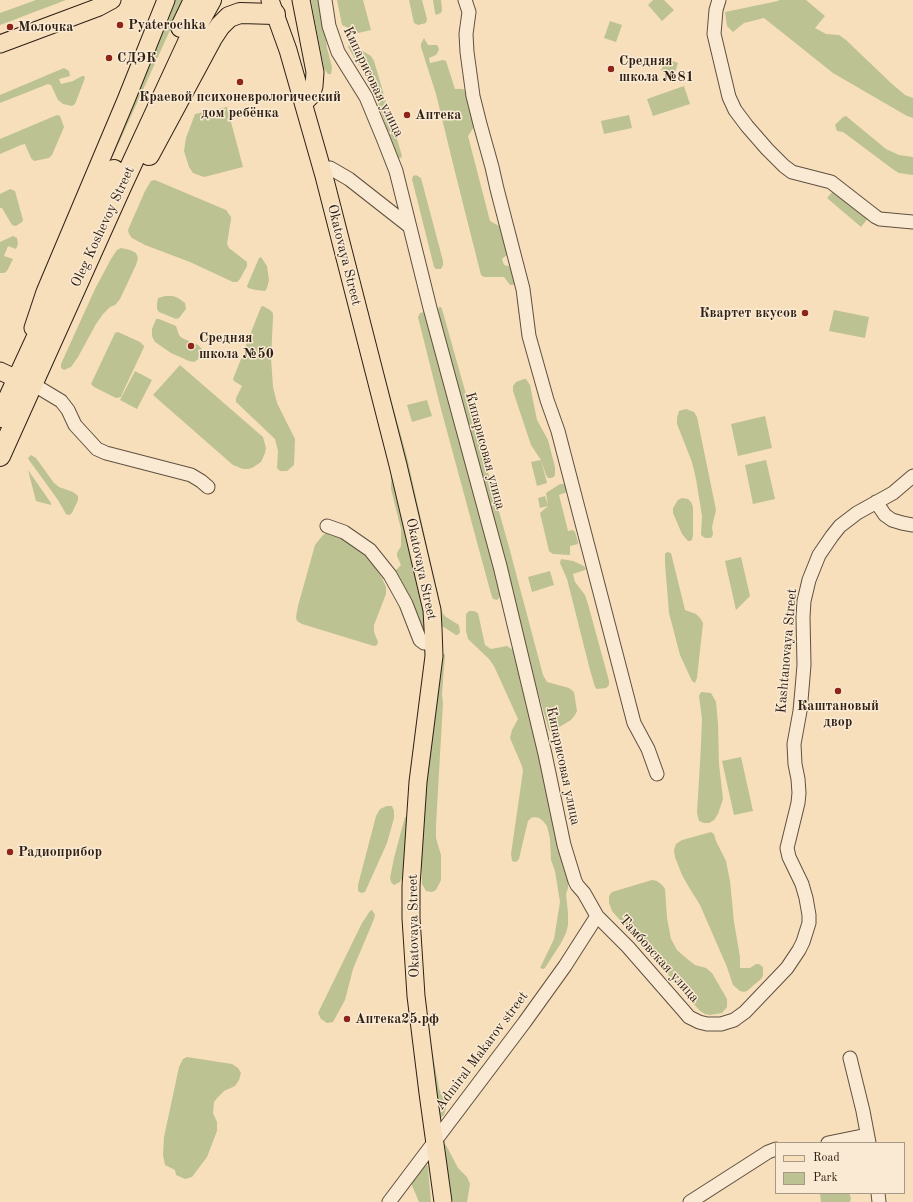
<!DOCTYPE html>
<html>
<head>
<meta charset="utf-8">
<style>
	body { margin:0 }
	#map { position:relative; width:913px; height:1202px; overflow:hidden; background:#f7dfbc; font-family:"Old Standard TT",serif }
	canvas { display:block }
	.legend { position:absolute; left:775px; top:1142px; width:130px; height:52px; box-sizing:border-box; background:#faead3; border:1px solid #a89987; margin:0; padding:5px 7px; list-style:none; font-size:12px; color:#2e2015 }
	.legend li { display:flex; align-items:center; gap:8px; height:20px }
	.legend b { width:20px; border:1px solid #a89987 }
</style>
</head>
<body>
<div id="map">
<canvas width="913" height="1202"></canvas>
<ul class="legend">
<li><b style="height:5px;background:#f7dfbc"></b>Road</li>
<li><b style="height:11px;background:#bcc291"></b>Park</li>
</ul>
</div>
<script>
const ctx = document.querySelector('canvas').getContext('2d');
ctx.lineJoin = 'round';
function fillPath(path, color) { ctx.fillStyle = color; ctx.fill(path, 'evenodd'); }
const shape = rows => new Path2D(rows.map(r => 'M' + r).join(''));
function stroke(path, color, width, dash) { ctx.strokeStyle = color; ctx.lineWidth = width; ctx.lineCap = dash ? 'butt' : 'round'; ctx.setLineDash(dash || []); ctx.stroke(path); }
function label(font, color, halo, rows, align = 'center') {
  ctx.font = font + ' "Old Standard TT",serif'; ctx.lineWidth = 3; ctx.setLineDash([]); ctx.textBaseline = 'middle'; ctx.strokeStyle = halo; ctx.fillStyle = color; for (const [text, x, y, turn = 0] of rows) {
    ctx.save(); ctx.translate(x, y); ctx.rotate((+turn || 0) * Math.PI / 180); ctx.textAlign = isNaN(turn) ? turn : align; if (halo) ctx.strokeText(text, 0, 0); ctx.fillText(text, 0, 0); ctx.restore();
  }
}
fillPath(shape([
	[36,0,66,0,0,25,0,13],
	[169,0,186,0,171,28,113,156,110,159],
	[311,0,321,0,327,48,332,67,331,74,328,74,324,68],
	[337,0,363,0,371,30,358,33,342,25],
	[409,0,422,0,427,19,426,23,418,25,414,23],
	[433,0,441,0,442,10,441,13,436,15,435,13],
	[653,0,664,0,674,10,662,21,648,5],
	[779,0,806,0,825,16,815,28,826,34,839,35,846,40,891,83,905,95,913,98,913,118,907,116,833,73,764,18,744,23,733,32,727,26,725,12,778,1],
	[610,21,622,25,616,42,604,38],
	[424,38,428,45,437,45,439,49,438,52,436,55,429,58,430,63,443,60,446,61,455,89,463,89,465,91,474,127,468,136,490,221,499,226,508,252,508,254,502,259,504,265,508,266,512,268,516,283,513,285,510,285,504,277,484,277,481,275,455,172,436,94,421,47,421,44],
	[350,43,371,56,374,61,402,156,401,158,398,158,397,156,372,87,348,47],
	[666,59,678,63,674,75,661,71],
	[64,68,69,71,70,76,59,79,61,84,73,81,82,76,84,76,85,78,75,104,72,106,63,104,58,100,51,85,48,84,0,103,0,95],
	[684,86,690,104,653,116,647,99],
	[227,107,243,167,204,177,193,173,189,167,184,151,186,138,195,114],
	[57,115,60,116,64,127,52,155,49,158,34,161,31,158,25,144,21,145,0,154,0,139],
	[629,115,632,128,604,134,601,121],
	[846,116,886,149,899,155,913,157,913,175,899,173,894,170,843,132,837,131,835,125,843,117],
	[416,175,421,178,443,261,443,265,441,269,436,269,434,267,412,179,413,176],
	[155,180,226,210,231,217,231,219,227,244,229,248,247,262,247,266,240,279,237,282,233,282,190,262,145,245,132,238,129,234,128,230,131,223,145,191,151,181],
	[10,189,15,191,23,220,22,222,16,226,12,225,2,208,0,208,0,194],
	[835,189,869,217,861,227,827,198],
	[13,236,17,238,18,244,16,249,8,246,4,256,13,259,7,271,4,273,0,273,0,242],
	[121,248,130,250,136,253,138,258,136,265,120,299,115,305,110,307,103,314,96,324,78,357,71,367,64,370,61,368,61,364,95,289,111,259,117,250],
	[261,257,267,266,269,280,267,288,265,291,256,290,248,288,247,286,259,258],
	[165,296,173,296,178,298,185,303,186,309,179,318,176,319,159,312,157,309,157,303,158,298],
	[263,306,270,310,273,313,273,318,271,358,273,387,277,403,295,439,294,465,287,471,280,471,277,468,278,451,275,439,236,402,236,398,242,386,234,381,233,379,241,359,246,354,246,345,261,307],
	[439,307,441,307,442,309,509,547,543,675,547,682,569,688,574,692,577,711,575,715,571,720,551,732,549,731,546,720,533,676,516,607,437,312],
	[834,310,869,317,865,338,829,331],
	[424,312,426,314,500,587,500,597,497,600,493,599,491,594,441,409,418,317,420,313],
	[156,319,159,319,176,326,179,335,182,338,198,345,202,349,201,355,199,359,194,362,189,361,171,353,155,342,152,336,152,329],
	[369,320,407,457,440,604,443,614,446,617,459,625,460,632,459,634,456,635,453,633,442,626,440,623],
	[118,332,140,342,144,346,144,347,122,394,121,397,116,398,94,387,91,384,115,333],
	[180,365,263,437,266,448,265,453,261,462,252,468,248,469,243,469,233,465,153,395],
	[135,371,152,380,137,409,120,400],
	[524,379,526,379,530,385,537,420,548,440,555,467,555,475,554,477,551,478,548,478,546,475,541,460,531,445,513,391,513,386,516,382],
	[427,400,432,416,412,422,407,405],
	[686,409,694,412,697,417,714,500,716,510,712,527,713,534,712,537,710,538,705,538,701,535,702,516,696,479,692,462,677,424,677,418,679,411],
	[765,416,772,448,738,456,731,424],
	[31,455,36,458,54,483,59,487,73,492,78,496,78,500,72,513,69,515,66,514,58,500,29,460,28,458],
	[541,460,547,483,537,486,531,462],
	[766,460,775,499,753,504,745,465],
	[391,465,422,592,427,634,423,634,394,572,401,565,397,556,397,553,401,546,401,529,391,489],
	[28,470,51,503,51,505,36,501],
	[560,484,564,484,567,486,567,492,559,495,568,531,573,530,575,532,578,542,578,544,570,546,570,555,553,554,549,551,540,513,548,506,540,508,538,498,545,496,548,505,546,493],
	[682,498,688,499,691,502,693,507,693,535,692,540,690,541,688,541,682,534,673,513,673,508,678,500],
	[329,532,337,535,366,554,382,578,386,587,386,594,374,625,374,632,378,642,377,645,374,646,302,624,297,621,296,617,298,606,315,545,323,535,326,533],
	[667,552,671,553,685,610,696,614,700,618,703,623,697,678,695,683,692,681,680,655,669,613,665,563,665,554],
	[741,557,750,596,736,610,725,561],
	[561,559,573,561,582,565,586,568,585,570,573,574,575,582,585,595,588,604,609,681,609,685,606,688,597,689,595,687,590,670,567,579,560,563],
	[550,571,554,585,532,592,528,577],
	[469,611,474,611,478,613,485,645,491,649,507,646,513,650,569,877,568,888,566,894,568,913,568,925,566,933,561,943,545,968,543,969,540,968,554,939,560,902,555,871,551,860,550,839,547,826,543,821,539,818,534,817,531,818,528,821,526,829,519,859,516,862,512,861,511,854,523,771,522,766,510,738,512,730,518,719,494,666,489,659,468,639,466,631,466,614],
	[440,651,442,652,445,655,442,694,443,703,436,825,436,838,441,855,441,880,436,890,432,892,426,891,422,884,421,832],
	[701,692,711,693,716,702,718,724,719,764,723,799,718,814,714,820,709,823,704,823,699,821,697,813,701,745,702,719,699,696],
	[741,757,753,811,734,815,722,761],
	[387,806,392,806,394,811,394,818,387,843,365,892,361,893,358,891,358,885,376,816,380,809],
	[405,817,407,817,408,819,402,878,400,882,394,885,391,882,390,878,394,858],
	[711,832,714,834,716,841,726,861,730,881,734,922,740,957,740,968,750,968,756,964,759,964,763,967,763,975,762,978,747,991,744,992,740,991,733,985,727,967,700,905,690,889,682,875,675,857,674,850,676,844,682,840],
	[652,880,657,881,662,885,665,889,667,918,671,939,677,950,686,958,695,965,706,968,712,973,727,999,727,1007,722,1013,710,1015,705,1014,700,1011,612,911,609,903,609,896,612,892],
	[372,910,375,915,374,919,353,969,345,1000,333,1022,327,1023,321,1019,318,1013,362,923,370,911],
	[425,1011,439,1089,445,1102,446,1108,444,1115,440,1118],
	[187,1057,232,1064,238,1068,241,1073,239,1080,235,1086,224,1091,218,1097,214,1102,213,1113,217,1122,217,1131,207,1157,192,1177,185,1179,176,1175,175,1170,165,1165,163,1155,164,1137,179,1067,183,1059],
	[443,1144,446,1145,458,1168,467,1177,470,1184,467,1202,454,1202,450,1196],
	[424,1163,426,1164,428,1167,431,1202,419,1202,411,1183],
	[820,1193,849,1193,851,1198,850,1202,821,1202]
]), '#bcc291');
const minor = shape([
	[325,0,329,26,338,52,366,97,383,138,396,171,430,308,500,566,545,754,564,845,575,881,577,885,584,893,597,916,628,947,683,1010,689,1017,699,1022,707,1024,721,1024,734,1020,745,1012,787,968,799,950,803,942,809,923,809,915,806,898,802,884,789,857,787,848,798,803,799,793,798,779,795,764,794,744,800,711,802,689,804,665,803,617,804,601,809,580,819,555,832,536,840,526,857,513,893,493,913,476],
	[465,0,469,12,466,34,467,52,473,96,480,124,492,167,497,189,523,289,529,336,547,400,558,431,634,723,648,749,657,774],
	[719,0,716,10,714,34,729,97,735,110,747,126,767,149,784,166,792,172,831,182,876,217,880,219,913,222],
	[322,169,330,168,349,179,409,226],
	[31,386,41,389,61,401,68,410,75,425,97,449,106,453,191,475,201,481,208,487],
	[876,502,885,515,892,520,902,523,913,525],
	[327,526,344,532,370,550,390,575,406,604,420,640,424,643,434,643],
	[850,1058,863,1111,869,1143],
	[828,1143,867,1135],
	[878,1193,879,1202],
	[389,1202,524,1023,565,966,597,916],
	[690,1202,768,1152,776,1149]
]);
const major = shape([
	[270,0,288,50,324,176,398,465,432,610,433,628,434,656,418,782,411,886,411,918,416,996,428,1093,443,1202],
	[301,0,315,72,314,86,311,96,304,103],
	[0,44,99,7,112,0],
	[33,328,45,292,126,100,166,0],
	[0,371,17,379]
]);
const highway = shape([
	[181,27,194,0],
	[149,155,212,38,220,26,229,17,240,13,275,14],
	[0,417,114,170],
	[0,456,121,187,189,40,211,0]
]);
stroke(minor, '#60503f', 15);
stroke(major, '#2e2015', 19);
stroke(highway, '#2e2015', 22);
stroke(minor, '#faead3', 13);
stroke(major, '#f7dfbc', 17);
stroke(highway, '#f7dfbc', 20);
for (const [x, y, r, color] of [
	[120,25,4,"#8f2418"],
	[10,27,4,"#8f2418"],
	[109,58,4,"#8f2418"],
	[611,69,4,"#8f2418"],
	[240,82,4,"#8f2418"],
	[407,115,4,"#8f2418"],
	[805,313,4,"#8f2418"],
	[191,346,4,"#8f2418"],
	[838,691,4,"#8f2418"],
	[10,852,4,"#8f2418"],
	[347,1019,4,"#8f2418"]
]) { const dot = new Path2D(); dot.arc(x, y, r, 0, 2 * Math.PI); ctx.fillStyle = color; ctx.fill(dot); stroke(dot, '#faead3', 1.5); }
label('bold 14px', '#2e2015', '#faead3', [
	["Pyaterochka",128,25],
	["Молочка",18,27],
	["СДЭК",117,58],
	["Средняя",619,61],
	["школа №81",619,77],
	["Краевой психоневрологический",240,97,"center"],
	["дом ребёнка",240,113,"center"],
	["Аптека",415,115],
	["Квартет вкусов",797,313,"right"],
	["Средняя",199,338],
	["школа №50",199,354],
	["Каштановый",838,706,"center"],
	["двор",838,722,"center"],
	["Радиоприбор",18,852],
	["Аптека25.рф",355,1019]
], 'left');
label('14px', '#2e2015', '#faead3', [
	["Кипарисовая улица",373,82,64],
	["Oleg Koshevoy Street",103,227,-65],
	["Okatovaya Street",344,255,76],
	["Кипарисовая улица",485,451,75],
	["Okatovaya Street",421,569,78],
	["Kashtanovaya Street",787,651,-85],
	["Кипарисовая улица",563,766,78],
	["Okatovaya Street",414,926,-91],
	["Тамбовская улица",659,959,48],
	["Admiral Makarov street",482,1051,-53]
]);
</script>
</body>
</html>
